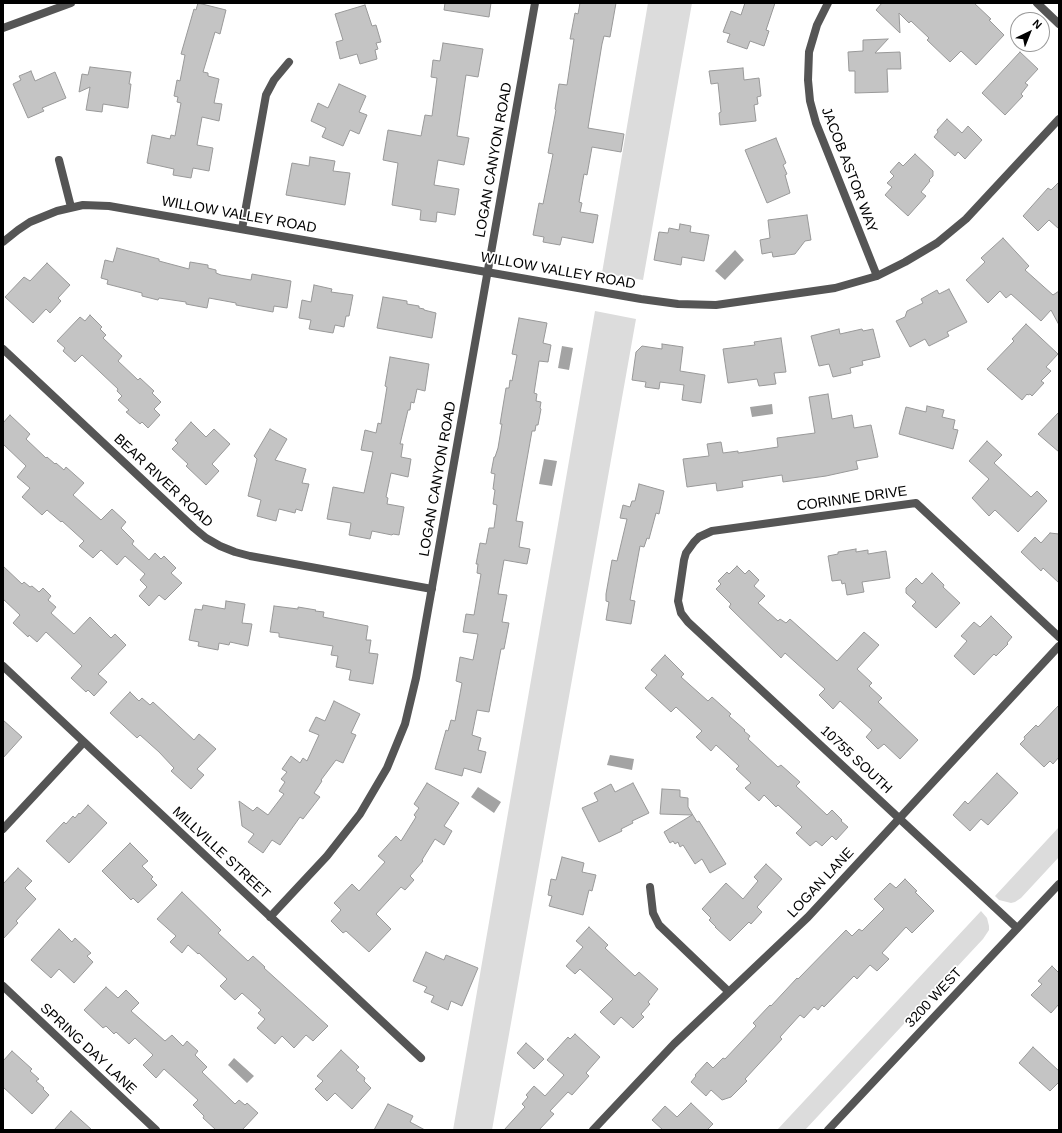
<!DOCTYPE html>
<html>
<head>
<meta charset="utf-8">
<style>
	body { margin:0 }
	#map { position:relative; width:1062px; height:1133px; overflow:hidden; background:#fff; font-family:Helvetica,sans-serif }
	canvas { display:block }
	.frame { position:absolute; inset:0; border:4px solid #000; pointer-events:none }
	.north { position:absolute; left:1010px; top:12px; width:40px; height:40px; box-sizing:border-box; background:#fff; border:1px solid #999; border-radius:50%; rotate:43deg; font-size:11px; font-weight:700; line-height:16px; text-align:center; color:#000 }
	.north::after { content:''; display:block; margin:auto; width:14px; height:18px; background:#000; clip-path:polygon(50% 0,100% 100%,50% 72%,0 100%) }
</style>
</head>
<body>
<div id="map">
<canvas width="1062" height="1133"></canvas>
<div class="frame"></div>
<div class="north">N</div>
</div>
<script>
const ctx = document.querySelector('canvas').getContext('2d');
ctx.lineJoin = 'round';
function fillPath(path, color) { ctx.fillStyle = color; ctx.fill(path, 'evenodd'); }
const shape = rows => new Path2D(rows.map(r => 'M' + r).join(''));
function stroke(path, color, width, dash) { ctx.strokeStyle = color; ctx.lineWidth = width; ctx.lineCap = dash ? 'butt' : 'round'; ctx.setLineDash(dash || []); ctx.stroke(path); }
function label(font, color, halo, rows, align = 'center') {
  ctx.font = font + ' Helvetica,sans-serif'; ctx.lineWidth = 3.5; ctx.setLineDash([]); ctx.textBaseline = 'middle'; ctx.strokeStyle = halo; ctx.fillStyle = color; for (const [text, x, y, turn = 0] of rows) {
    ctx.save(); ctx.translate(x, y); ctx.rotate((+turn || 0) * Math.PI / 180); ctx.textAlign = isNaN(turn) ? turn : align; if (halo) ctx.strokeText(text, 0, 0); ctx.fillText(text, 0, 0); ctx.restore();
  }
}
fillPath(shape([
	[648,3,692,3,643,280,602,273],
	[595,311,636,319,492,1130,453,1130],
	[1059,827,1059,857,1021,898,1015,902,1011,903,999,900,995,896],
	[981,911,987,918,989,926,989,930,983,939,805,1130,777,1130]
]), '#dcdcdc');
fillPath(shape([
	[735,250,744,260,725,280,715,271],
	[562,346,573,348,569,370,558,368],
	[772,404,773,414,752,417,750,407],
	[544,459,557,461,552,486,539,484],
	[610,755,634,759,632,770,607,765],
	[478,787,501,802,494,813,471,797],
	[234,1058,254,1076,247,1083,228,1065]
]), '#a3a3a3');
const building = shape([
	[198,3,226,10,220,34,215,32,203,72,208,73,208,76,219,79,214,103,222,104,219,121,202,117,197,145,213,148,209,171,193,168,191,178,173,175,174,169,147,163,152,135,170,139,171,135,175,136,181,103,177,102,178,97,174,96,177,80,180,81,185,55,181,54,194,9,196,10,198,3],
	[445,3,491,3,489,17,444,10,445,3],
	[580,3,616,3,610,37,604,36,602,44,588,128,624,134,621,152,592,147,587,175,584,174,579,202,582,203,580,212,598,215,593,243,562,237,560,245,543,242,544,237,533,235,539,203,543,204,553,154,548,153,556,110,555,109,559,84,567,85,574,39,570,39,575,13,578,14,580,3],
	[745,3,775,3,766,30,769,31,764,46,750,41,747,49,727,42,730,34,723,32,731,11,741,15,745,3],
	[882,3,974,3,991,19,989,20,1004,35,976,65,961,51,950,62,927,40,929,38,911,21,909,23,899,13,900,33,876,10,882,3],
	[365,5,372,26,376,25,381,42,376,43,378,49,375,50,377,59,360,64,357,54,340,59,336,42,343,40,335,14,365,5],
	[888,39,875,53,900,52,901,69,887,69,888,92,855,93,855,71,849,71,848,52,863,51,863,40,888,39],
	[443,43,483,49,478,77,466,75,457,136,469,138,464,165,438,160,434,185,459,189,455,215,437,212,436,222,420,220,421,210,392,205,398,163,383,160,388,130,421,136,425,115,432,116,437,78,431,77,433,60,440,61,443,43],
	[1020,52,1038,69,1025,83,1028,85,1021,94,1023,96,1005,115,982,93,1020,52],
	[90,67,131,72,129,84,131,84,128,108,103,104,102,112,86,110,90,87,79,92,82,74,88,75,90,67],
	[743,68,744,80,759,78,761,96,757,97,758,104,754,105,756,121,720,125,719,113,721,112,718,83,711,84,709,71,743,68],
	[31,71,35,81,55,72,66,98,42,108,44,111,28,118,13,84,21,80,19,76,31,71],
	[339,84,366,96,359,112,367,115,359,134,350,130,343,146,322,137,326,128,311,121,318,103,328,108,339,84],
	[947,119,962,133,968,126,982,140,965,159,958,152,955,156,934,137,938,132,937,130,947,119],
	[776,138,786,163,783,165,787,174,785,175,790,193,767,203,745,150,776,138],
	[915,154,933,171,933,176,929,180,930,181,921,192,926,196,908,216,885,195,892,187,887,183,894,176,890,172,899,162,903,166,915,154],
	[310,157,335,161,333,171,350,173,345,205,286,195,292,163,309,166,310,157],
	[1059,182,1059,229,1049,220,1038,231,1023,216,1048,188,1051,190,1059,182],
	[807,215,811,240,805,241,795,254,773,257,772,252,762,254,760,240,770,238,768,220,807,215],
	[680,224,691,226,690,232,709,235,704,261,682,257,681,265,654,260,659,232,668,233,669,228,679,230,680,224],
	[1003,238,1029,266,1025,270,1053,295,1059,291,1059,325,1051,310,1041,321,1011,294,1006,298,1000,291,988,303,966,280,985,262,981,258,1003,238],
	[117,248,159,259,159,261,189,269,190,262,208,265,208,268,216,270,216,273,221,275,251,280,252,274,291,281,287,308,274,306,273,312,236,305,236,303,209,298,207,308,186,304,186,302,159,298,158,300,142,296,142,293,107,284,108,280,101,278,105,260,113,262,117,248],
	[47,263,70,285,58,298,61,301,50,313,46,309,33,323,5,297,24,277,30,281,47,263],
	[314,285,332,289,331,292,353,295,349,316,346,316,344,327,335,325,333,333,309,329,311,320,299,318,302,300,311,302,314,285],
	[949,289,967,322,947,332,949,336,929,346,925,339,910,347,896,321,905,317,907,311,923,303,921,299,937,290,939,294,949,289],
	[383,297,407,301,407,304,419,306,419,308,424,309,424,310,436,313,432,338,377,328,383,297],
	[90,315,102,327,100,329,106,335,103,338,122,356,118,361,138,380,140,378,154,391,152,393,161,402,154,409,160,415,148,428,142,422,140,424,126,412,129,410,118,400,122,396,117,391,118,389,82,355,75,362,63,351,65,348,57,341,80,317,85,321,90,315],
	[519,318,547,323,543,343,551,345,548,362,539,361,534,393,537,394,536,401,541,402,540,408,541,409,538,425,536,425,535,431,532,431,516,521,523,522,519,547,530,549,527,564,504,560,498,594,507,595,502,622,509,623,504,649,501,649,489,712,477,710,472,735,481,738,478,750,486,752,481,773,464,768,462,776,435,769,446,730,448,731,451,720,455,721,462,683,456,681,460,657,473,660,478,634,463,632,466,614,474,615,481,574,477,573,478,564,476,564,480,543,486,544,489,528,494,528,497,505,493,504,495,490,493,489,495,474,491,473,494,457,495,457,498,448,502,424,500,424,506,388,509,388,510,380,512,381,517,355,512,354,519,318],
	[1026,324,1058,354,1046,367,1051,371,1041,381,1044,383,1032,396,1030,394,1028,395,1027,394,1022,400,987,369,1014,341,1012,339,1026,324],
	[839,329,840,334,862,329,863,331,873,329,880,357,862,361,863,365,850,368,851,373,833,377,829,364,819,366,811,336,839,329],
	[781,338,786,372,774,373,776,384,759,386,757,379,728,383,723,349,755,345,754,342,781,338],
	[662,344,683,347,680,371,705,375,701,403,682,400,684,385,660,382,659,389,645,387,646,382,632,380,636,352,642,346,662,349,662,344],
	[390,357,429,364,425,391,417,389,414,403,411,402,410,410,408,410,400,444,403,444,401,457,411,459,408,477,391,473,386,497,388,498,387,504,404,507,399,535,393,534,392,535,372,531,370,539,349,535,351,523,327,519,333,487,364,493,373,452,361,450,365,430,376,433,378,423,381,424,387,387,385,386,390,357],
	[828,394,832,419,852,415,854,428,871,425,878,457,856,461,858,469,826,476,783,482,782,475,742,481,743,487,717,491,716,483,687,487,683,459,709,456,707,444,721,442,723,453,738,451,738,453,778,447,777,438,815,433,809,397,828,394],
	[927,406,944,410,942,417,955,420,953,429,958,430,953,449,899,434,906,407,926,412,927,406],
	[1059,412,1059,452,1038,434,1059,412],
	[10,415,30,434,26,439,46,458,47,457,55,464,56,463,64,470,66,467,84,483,73,495,101,520,112,509,126,522,121,528,134,541,132,544,149,560,155,553,161,559,164,556,176,568,171,573,182,583,165,600,159,595,149,606,139,596,147,587,140,580,145,574,125,556,117,565,101,550,93,558,79,546,84,541,62,521,61,522,47,510,42,515,22,497,30,488,17,477,26,466,3,444,3,423,10,415],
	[191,422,206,437,214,429,230,444,212,464,219,471,206,485,186,466,188,464,172,449,178,443,175,440,191,422],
	[270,429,287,439,275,460,306,469,302,483,309,484,302,511,296,509,295,513,279,509,276,521,257,516,261,500,248,496,257,459,254,456,270,429],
	[987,441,1002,455,994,463,1031,497,1037,491,1047,501,1018,532,995,510,989,516,972,498,989,479,969,461,987,441],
	[639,484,664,491,659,514,656,513,649,539,647,538,644,547,640,546,630,600,635,601,631,624,606,620,609,602,606,601,606,594,612,560,617,561,627,519,620,518,623,505,630,507,632,501,635,501,639,484],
	[1050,533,1059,534,1059,583,1043,568,1041,571,1021,552,1035,537,1041,543,1050,533],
	[856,549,856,552,868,550,868,554,886,551,890,578,862,582,864,592,847,595,845,583,842,584,841,580,832,581,828,556,838,554,838,552,856,549],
	[3,566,22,584,24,582,30,587,32,586,39,592,43,588,51,596,48,600,56,607,51,613,74,634,90,617,111,638,115,634,126,645,98,674,107,682,94,696,88,690,86,692,71,678,82,666,46,632,37,642,29,635,28,637,13,623,20,615,3,599,3,566],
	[737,566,745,574,749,570,759,580,754,586,765,596,758,603,778,621,780,619,786,623,790,619,837,661,864,632,879,645,857,669,872,683,869,686,882,698,878,702,918,740,900,759,884,744,878,749,866,737,872,730,840,701,833,709,819,695,825,689,785,653,781,658,729,607,731,604,716,589,721,584,718,581,727,572,729,574,737,566],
	[932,573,944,585,943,587,960,603,936,628,912,606,916,602,906,593,906,588,916,578,922,584,932,573],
	[226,601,245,604,242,623,252,624,248,646,230,642,229,645,219,643,218,650,198,646,199,642,189,640,195,609,202,610,203,605,225,609,226,601],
	[274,606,298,609,298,607,316,610,315,611,324,612,323,617,368,626,366,640,371,640,369,653,378,654,373,684,349,680,351,670,336,667,338,656,331,655,333,646,279,637,279,633,270,632,274,606],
	[991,616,1012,637,1007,643,1008,644,996,656,994,654,974,675,954,656,967,641,961,636,974,622,980,627,991,616],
	[665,655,684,674,681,677,708,701,712,697,731,714,729,716,745,730,744,731,750,736,748,739,778,767,781,765,800,782,796,786,827,815,832,810,842,820,841,821,848,827,836,840,832,836,822,846,816,841,810,846,796,833,802,827,778,805,776,807,764,795,759,801,745,788,751,783,736,769,739,766,716,745,711,751,696,737,702,731,676,707,671,712,645,688,657,675,651,670,665,655],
	[130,692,139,701,142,698,150,705,153,702,194,740,199,734,216,749,197,769,204,775,191,789,171,771,174,768,159,752,140,735,137,738,110,713,130,692],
	[334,701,360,714,351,733,356,735,343,763,336,760,321,780,322,781,314,793,320,797,303,819,300,817,280,845,272,840,263,853,248,842,254,834,242,826,239,801,253,811,257,807,268,815,284,794,279,791,285,782,281,779,287,772,282,769,291,756,300,763,303,758,307,761,319,735,309,731,316,717,325,721,334,701],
	[1059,705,1059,757,1053,764,1050,761,1044,767,1020,744,1025,739,1024,737,1036,725,1038,727,1059,705],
	[3,720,22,737,3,758,3,720],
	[997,773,1018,793,988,825,981,819,970,831,953,815,965,801,968,804,997,773],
	[427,783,459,803,444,826,452,831,444,845,435,839,422,860,423,861,410,876,414,880,405,890,401,887,376,914,391,929,369,952,346,931,343,933,331,921,341,910,334,903,352,884,359,891,385,862,378,856,396,836,401,841,416,817,414,815,419,808,414,804,427,783],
	[633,783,649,813,632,821,633,823,621,829,622,831,599,842,582,808,598,801,594,793,611,784,615,792,633,783],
	[662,789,680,790,680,797,688,798,688,807,697,822,699,821,726,864,710,873,702,859,695,864,683,845,680,847,678,842,675,844,673,841,670,843,664,832,692,815,660,814,662,789],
	[88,805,107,823,69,863,46,841,64,822,66,824,73,816,75,818,79,813,80,814,88,805],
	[130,843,148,861,142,866,153,877,151,879,157,885,138,903,133,898,131,900,102,871,130,843],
	[562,857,584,863,582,872,596,875,592,891,589,890,583,915,549,906,552,896,548,895,551,879,556,880,562,857],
	[766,864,782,879,757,907,762,912,751,924,749,922,730,941,715,927,716,927,709,920,711,918,702,909,726,883,743,899,758,881,754,877,766,864],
	[18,868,32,881,25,888,36,899,16,921,18,923,3,939,3,884,18,868],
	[905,879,917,891,915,892,934,911,912,933,906,927,882,953,889,959,877,971,870,965,857,979,854,976,824,1007,822,1005,818,1010,814,1007,804,1018,800,1015,780,1037,782,1039,745,1079,747,1081,731,1097,722,1100,711,1090,706,1096,691,1082,696,1076,695,1075,707,1062,713,1068,723,1058,725,1059,756,1026,753,1023,770,1005,771,1006,797,978,798,979,846,930,852,936,859,929,862,931,884,909,874,899,890,883,896,888,905,879],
	[182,892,221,930,218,933,248,961,253,956,265,967,264,968,328,1026,313,1041,306,1035,294,1048,282,1036,275,1044,257,1028,265,1019,258,1013,261,1010,242,993,235,1000,220,986,227,979,199,953,198,954,188,945,182,953,170,942,176,936,157,919,182,892],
	[589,927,608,945,605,948,635,976,639,972,658,989,648,1002,650,1004,641,1014,644,1017,633,1028,621,1017,614,1025,600,1012,613,999,580,969,575,974,566,966,583,947,576,941,589,927],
	[59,929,72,942,75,938,91,953,87,956,93,962,74,983,59,969,51,978,31,960,59,929],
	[426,952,444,960,446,955,478,968,462,1006,451,1001,448,1010,431,1002,434,996,424,992,427,987,413,981,426,952],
	[1052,966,1059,973,1059,1004,1051,1013,1031,995,1042,984,1038,981,1052,966],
	[106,987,118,998,126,990,139,1003,131,1011,165,1041,172,1035,183,1046,187,1041,198,1051,195,1055,207,1067,202,1072,235,1104,239,1100,245,1105,247,1103,258,1113,242,1130,216,1130,203,1118,204,1116,193,1105,198,1100,164,1069,156,1078,143,1065,153,1055,135,1038,129,1044,116,1032,114,1034,106,1026,103,1028,84,1010,106,987],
	[575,1034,600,1057,586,1073,589,1076,572,1095,568,1092,550,1111,554,1114,539,1130,504,1130,525,1107,522,1104,528,1097,526,1095,534,1086,545,1096,564,1075,547,1060,568,1037,570,1039,575,1034],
	[526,1043,544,1059,534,1069,517,1053,526,1043],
	[1033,1047,1059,1071,1059,1082,1050,1091,1019,1063,1033,1047],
	[341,1050,359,1067,356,1070,365,1078,364,1081,371,1088,352,1109,335,1093,327,1101,315,1089,323,1081,317,1076,341,1050],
	[12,1051,32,1069,30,1071,39,1079,36,1081,44,1088,43,1089,49,1095,32,1114,3,1087,3,1061,12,1051],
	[691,1103,713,1124,707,1130,663,1130,652,1120,665,1106,677,1117,691,1103],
	[388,1104,413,1116,410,1122,425,1130,374,1130,388,1104],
	[71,1111,92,1130,54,1130,71,1111]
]);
fillPath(building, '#c4c4c4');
stroke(building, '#999', 1);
stroke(shape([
	[828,3,817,25,809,52,808,80,810,101,816,123,877,276],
	[1037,3,1059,24],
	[59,160,71,207],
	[242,229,266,95,274,80,289,62],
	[3,242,18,230,30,222,57,211,83,205,109,206,641,299,678,304,716,305,835,288,877,276,905,262,937,243,966,219,1059,119],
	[3,349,194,528,206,538,220,546,235,552,250,556,432,589],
	[3,666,421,1058],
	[3,829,84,742],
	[650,887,653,913,659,925,729,992],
	[270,917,327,856,360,814,387,768,405,724,416,678,535,3],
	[1017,928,688,622,681,613,678,601,684,560,686,553,694,542,699,537,712,531,916,503,1059,637],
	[3,986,156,1130],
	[593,1130,674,1044,808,917,1059,646]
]), '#555', 8);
stroke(shape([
	[3,28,71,3],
	[828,1130,1059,884]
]), '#555', 8);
label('14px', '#000', '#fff', [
	["LOGAN CANYON ROAD",494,160,-80],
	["JACOB ASTOR WAY",849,170,69],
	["WILLOW VALLEY ROAD",239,215,10],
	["WILLOW VALLEY ROAD",558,271,10],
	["LOGAN CANYON ROAD",438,479,-80],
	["BEAR RIVER ROAD",163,481,43],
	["CORINNE DRIVE",852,499,-8],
	["10755 SOUTH",856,760,43],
	["MILLVILLE STREET",221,853,43],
	["LOGAN LANE",821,883,-47],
	["3200 WEST",934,998,-47],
	["SPRING DAY LANE",88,1049,43]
]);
</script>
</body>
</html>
